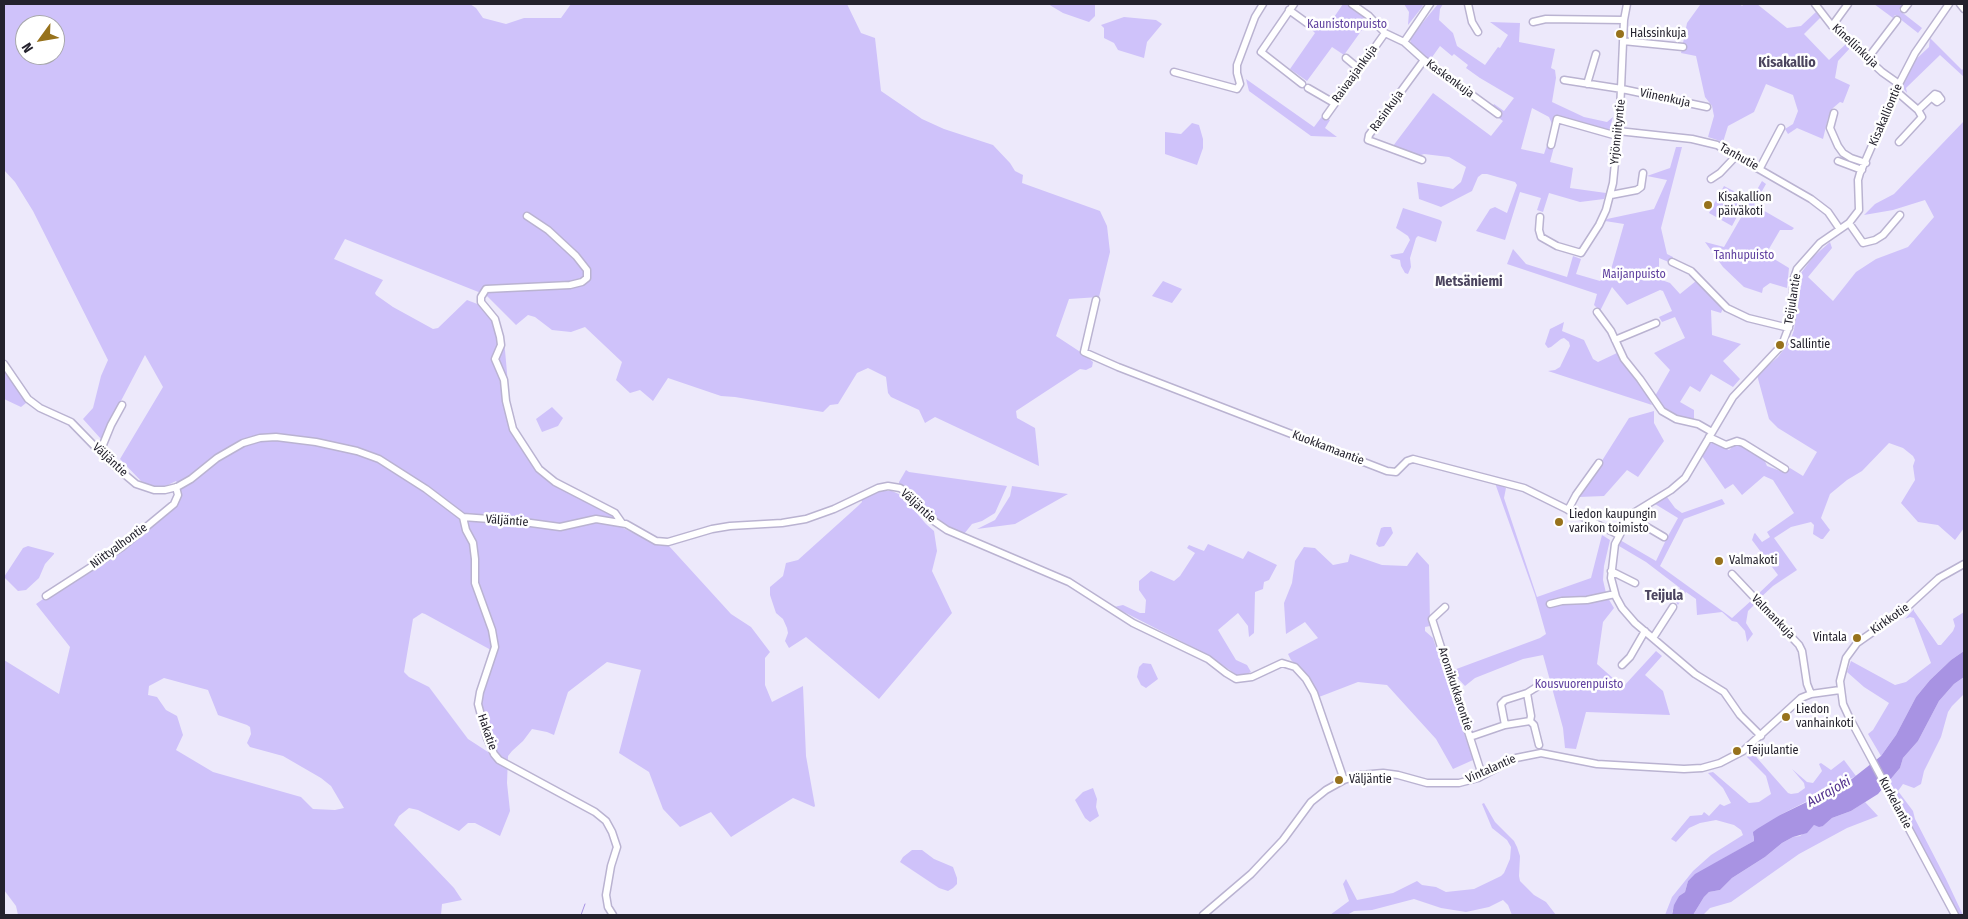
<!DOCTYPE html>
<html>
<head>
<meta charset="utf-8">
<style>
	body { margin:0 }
	#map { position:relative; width:1968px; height:919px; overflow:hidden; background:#ede9fb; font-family:"Fira Sans Condensed",sans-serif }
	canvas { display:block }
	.frame { position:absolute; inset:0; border:5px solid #24222d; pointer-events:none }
	.north { position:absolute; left:15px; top:15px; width:50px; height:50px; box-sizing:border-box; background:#fff; border:1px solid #a7a7ab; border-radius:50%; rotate:238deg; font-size:14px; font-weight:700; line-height:20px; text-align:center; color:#24222d }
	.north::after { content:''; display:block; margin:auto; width:18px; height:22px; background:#97721c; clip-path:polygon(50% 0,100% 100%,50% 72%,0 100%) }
</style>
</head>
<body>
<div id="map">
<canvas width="1968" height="919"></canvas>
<div class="frame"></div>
<div class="north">N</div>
</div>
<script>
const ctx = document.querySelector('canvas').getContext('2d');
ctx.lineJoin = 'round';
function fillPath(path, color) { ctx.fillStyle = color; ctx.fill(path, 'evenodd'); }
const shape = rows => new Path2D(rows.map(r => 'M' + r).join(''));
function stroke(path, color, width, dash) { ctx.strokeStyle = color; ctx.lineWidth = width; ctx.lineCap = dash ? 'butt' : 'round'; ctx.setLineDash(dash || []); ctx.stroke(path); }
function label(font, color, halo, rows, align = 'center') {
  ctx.font = font + ' "Fira Sans Condensed",sans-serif'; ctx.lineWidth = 5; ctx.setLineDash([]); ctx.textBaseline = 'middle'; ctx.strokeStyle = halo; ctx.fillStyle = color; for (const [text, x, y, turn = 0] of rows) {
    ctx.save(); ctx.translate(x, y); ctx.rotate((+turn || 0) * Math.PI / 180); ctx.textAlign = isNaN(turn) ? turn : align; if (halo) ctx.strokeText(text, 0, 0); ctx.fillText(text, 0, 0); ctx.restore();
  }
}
fillPath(shape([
	[4,4,470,4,476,8,483,18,506,24,524,18,561,18,571,4,847,4,861,33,875,38,881,91,922,119,944,129,993,145,1010,163,1015,171,1023,175,1022,183,1100,211,1107,226,1110,252,1099,297,1069,299,1056,336,1085,355,1093,362,1092,367,1086,370,1080,369,1016,411,1017,418,1035,428,1039,466,935,417,925,423,919,410,891,397,888,393,886,377,868,368,857,373,838,404,830,405,823,412,735,397,721,396,668,378,653,401,640,390,630,393,616,380,622,362,585,327,571,332,552,330,535,317,528,315,516,325,486,295,345,239,334,259,383,280,375,293,376,295,393,307,433,329,438,328,467,300,485,307,498,323,504,339,508,384,508,404,518,434,539,467,569,488,608,506,621,527,658,545,669,546,731,614,751,627,770,652,765,658,765,685,772,702,803,686,806,756,815,806,814,807,793,798,731,837,711,812,680,827,663,809,649,772,619,753,641,670,607,662,568,692,554,735,547,732,532,729,523,741,512,751,508,756,507,783,510,811,500,836,475,823,468,823,459,831,418,810,409,808,399,816,394,825,454,888,462,900,442,904,441,915,18,915,16,906,4,890,4,660,59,694,70,647,36,604,104,556,172,502,181,488,176,481,166,486,154,487,141,481,120,459,163,387,145,355,101,439,83,419,93,408,101,376,108,360,33,211,15,182,4,170],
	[25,25,55,25,55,55,25,55],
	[422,613,425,614,491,650,477,710,488,752,468,739,429,687,409,677,404,672,413,619],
	[164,678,208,690,218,715,247,725,250,727,251,734,247,743,250,747,283,756,321,778,331,786,344,808,335,810,313,809,301,797,213,772,176,750,183,735,177,716,166,710,157,697,148,695,149,686],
	[1048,4,1095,4,1095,16,1089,22,1063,13],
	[1343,4,1346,4,1369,20,1344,55,1332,47,1307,81,1290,69,1315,33,1310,28,1315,21,1326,29],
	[1404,4,1422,4,1423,6,1408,25,1409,12],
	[1438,4,1443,4,1440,9,1439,20,1453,33,1457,46,1485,65,1498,47,1500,48,1508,35,1490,22,1520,23,1519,42,1555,49,1551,68,1555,70,1556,78,1552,102,1584,117,1607,122,1613,117,1609,131,1557,116,1552,124,1549,117,1532,108,1521,149,1544,154,1547,145,1554,147,1550,162,1573,168,1570,188,1606,193,1604,199,1580,202,1549,193,1543,212,1537,210,1541,198,1520,192,1505,240,1476,231,1490,209,1495,207,1507,213,1517,185,1515,182,1487,174,1482,174,1478,177,1472,191,1441,207,1419,199,1417,182,1453,189,1461,182,1466,167,1449,157,1424,154,1418,156,1393,146,1433,93,1491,136,1503,121,1489,111,1494,104,1504,111,1514,98,1480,78,1466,68,1468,65,1454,54,1452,56,1440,46,1430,60,1411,45,1410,38],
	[1706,4,1740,4,1742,6,1744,4,1757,4,1787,28,1801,26,1818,10,1821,17,1804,34,1829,60,1847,43,1851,47,1838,61,1835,78,1850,85,1843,103,1840,102,1833,108,1828,118,1823,139,1797,128,1788,134,1785,129,1793,124,1798,111,1793,95,1766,84,1754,112,1728,126,1723,142,1708,137,1714,116,1712,106,1705,97,1696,56,1681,53,1687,23,1700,5],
	[1874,4,1901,4,1902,5,1899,10,1922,28,1918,33,1895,15,1893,18],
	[1124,17,1156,20,1162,24,1147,42,1144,58,1118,50,1114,43,1104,38,1104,28,1101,25],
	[1930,38,1962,70,1964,68,1964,77,1940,55,1906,88,1907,93,1903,88,1902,81,1912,63,1929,47],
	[1246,79,1314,127,1323,115,1330,120,1325,128,1337,137,1311,136,1249,91],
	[1964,121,1964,528,1955,540,1938,525,1918,522,1910,513,1901,503,1915,480,1913,466,1915,460,1913,456,1903,448,1889,443,1862,471,1847,480,1830,494,1821,518,1830,530,1823,539,1821,539,1813,534,1814,525,1811,522,1791,527,1774,538,1797,570,1773,586,1760,598,1757,595,1778,575,1752,540,1754,534,1755,533,1762,542,1770,537,1767,532,1794,513,1773,480,1764,476,1742,495,1733,484,1725,489,1702,456,1712,441,1729,450,1735,444,1740,444,1764,459,1767,466,1786,473,1790,468,1803,476,1817,452,1778,428,1769,419,1757,375,1778,357,1790,341,1794,330,1801,273,1813,257,1830,242,1832,248,1808,277,1833,301,1856,272,1876,259,1908,247,1934,217,1925,200,1893,210,1864,215,1875,204,1894,194],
	[1192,123,1199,125,1203,139,1203,148,1197,165,1165,154,1165,132,1181,134],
	[1676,147,1682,147,1661,228,1667,254,1673,257,1671,263,1659,258,1659,279,1670,283,1680,294,1696,281,1723,308,1721,313,1711,310,1712,335,1741,344,1723,361,1740,379,1733,387,1711,374,1700,392,1690,386,1680,402,1694,410,1694,419,1681,418,1664,410,1655,396,1670,370,1654,353,1685,338,1675,317,1662,322,1659,317,1672,311,1663,291,1660,290,1627,305,1612,287,1600,311,1594,305,1597,294,1507,264,1513,249,1526,264,1567,277,1573,256,1581,259,1576,274,1600,281,1610,273,1624,224,1605,221,1607,219,1654,209,1667,180,1647,176,1670,168],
	[1762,181,1766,184,1754,205,1794,228,1792,230,1780,230,1766,254,1789,268,1787,288,1770,283,1763,288,1762,293,1744,287,1723,267,1705,242,1724,247],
	[1724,186,1747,198,1732,226,1709,213],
	[1403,208,1440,220,1442,222,1436,242,1418,236,1416,238,1410,258,1411,267,1408,274,1405,273,1401,266,1400,260,1392,258,1390,255,1403,253,1410,240,1408,236,1396,228],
	[1163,281,1182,289,1172,303,1152,296],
	[1564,322,1562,331,1584,340,1593,359,1598,362,1617,353,1641,384,1652,405,1548,371,1555,370,1560,367,1570,346,1569,342,1564,338,1561,339,1551,347,1548,348,1545,344,1550,329],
	[4,368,26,403,21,407,4,399],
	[552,407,563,418,558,426,542,432,536,419],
	[1654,411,1654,423,1664,441,1638,477,1627,470,1604,496,1579,497,1629,418],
	[906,470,909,472,1007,486,995,513,982,521,972,524,964,534,941,525,899,486,899,482],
	[1495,483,1506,488,1504,498,1537,597,1591,578,1602,535,1610,540,1604,566,1603,580,1606,593,1560,604,1588,604,1608,598,1614,608,1603,622,1597,664,1623,687,1656,651,1662,656,1645,675,1663,691,1670,715,1586,712,1576,749,1565,748,1563,728,1543,655,1523,659,1475,678,1465,686,1451,671,1540,638,1546,634,1535,595],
	[1012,486,1068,494,1015,524,977,529,995,520,1010,496],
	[881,491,892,491,901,495,926,524,934,531,937,551,932,571,952,613,879,699,806,637,789,648,785,641,788,633,787,628,783,619,776,613,770,595,770,587,783,576,786,563,798,560,858,506,862,502,861,499],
	[1667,497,1675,508,1682,513,1722,499,1725,504,1684,519,1660,566,1732,618,1753,599,1755,604,1748,611,1746,623,1753,634,1747,642,1745,631,1737,622,1732,621,1722,612,1697,615,1696,599,1686,592,1678,605,1674,600,1680,588,1646,562,1619,546,1620,540,1656,561,1665,542,1654,535,1657,530,1668,536,1678,518,1655,504],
	[1384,527,1391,527,1393,533,1384,546,1379,547,1376,544,1381,528],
	[1208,544,1243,559,1248,551,1277,565,1269,580,1264,582,1263,589,1255,592,1254,633,1249,637,1248,626,1238,613,1218,630,1236,660,1247,665,1251,672,1246,674,1237,675,1208,655,1114,607,1123,605,1140,613,1145,613,1146,600,1139,590,1139,581,1151,571,1174,581,1180,576,1195,553,1187,548,1189,545,1204,551],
	[28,546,54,553,54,554,45,564,39,578,26,590,18,591,4,577,23,548],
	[1304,547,1315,548,1333,565,1348,562,1350,554,1382,565,1407,566,1417,552,1429,565,1430,622,1430,626,1425,627,1425,631,1433,638,1473,760,1453,769,1436,739,1387,685,1358,682,1319,697,1310,679,1291,660,1288,654,1318,638,1305,622,1286,634,1284,603,1292,583,1295,561],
	[1914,609,1914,611,1938,645,1941,645,1953,631,1955,626,1953,619,1964,612,1964,651,1951,660,1930,680,1916,697,1896,735,1881,756,1868,734,1873,730,1889,703,1864,687,1847,672,1851,661,1895,685,1906,682,1931,663,1914,618,1910,617,1905,619],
	[1143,663,1151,664,1158,679,1146,688,1141,685,1137,677,1139,667],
	[1964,677,1964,694,1952,706,1948,712,1941,737,1924,771,1921,784,1914,788,1903,784,1898,791,1913,811,1915,819,1946,879,1963,915,1957,915,1888,782,1900,768,1903,758,1918,741,1939,701,1954,684],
	[1753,751,1757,758,1788,793,1791,794,1798,793,1805,788,1804,783,1792,769,1807,782,1813,783,1822,771,1819,764,1821,763,1831,770,1844,760,1856,776,1780,815,1753,836,1754,841,1752,842,1695,875,1688,881,1685,892,1679,896,1672,912,1672,915,1665,915,1672,897,1693,871,1711,855,1743,835,1741,830,1734,825,1716,820,1700,823,1689,828,1676,842,1671,839,1690,816,1702,815,1704,812,1709,816,1720,804,1724,806,1731,803,1723,788,1708,773,1713,772,1749,803,1759,802,1771,794,1766,776,1747,757],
	[1093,788,1097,799,1096,807,1099,816,1090,822,1085,818,1075,800,1083,792],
	[1865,802,1878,816,1847,828,1799,854,1731,902,1710,908,1703,915,1693,915,1704,897,1709,892,1720,890,1732,878,1765,857,1782,843,1793,837,1800,836,1814,825,1823,826,1832,818,1851,811],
	[1484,803,1495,822,1514,841,1517,847,1520,856,1519,876,1520,881,1534,895,1546,902,1556,915,1512,915,1508,905,1503,900,1489,907,1466,912,1441,908,1414,899,1372,910,1354,911,1347,915,1330,915,1349,901,1343,884,1346,879,1357,900,1393,893,1417,881,1422,885,1436,887,1446,892,1474,889,1501,876,1504,873,1510,859,1511,847,1507,840,1492,828,1482,804],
	[912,850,922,850,934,859,953,867,957,878,957,884,953,888,948,891,939,888,900,862,903,857]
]), '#cfc2fa');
fillPath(shape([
	[1964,651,1964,677,1954,684,1939,701,1918,741,1903,758,1900,768,1878,794,1851,811,1832,818,1823,826,1819,827,1814,825,1807,833,1793,837,1782,843,1765,857,1732,878,1720,890,1709,892,1704,897,1693,915,1672,915,1674,905,1679,896,1685,892,1688,881,1695,874,1752,842,1754,841,1753,832,1757,829,1780,815,1848,782,1881,756,1896,735,1916,697,1930,680,1951,660]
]), '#a893e3');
stroke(shape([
	[581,915,585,904]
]), '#a893e3', 1);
const minor = shape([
	[1294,4,1261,52,1302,84],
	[1352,4,1369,16,1385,33,1404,42,1424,60,1498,114],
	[1468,4,1472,22,1478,32],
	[1815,4,1832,26,1882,72,1899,84],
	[1960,4,1964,9],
	[1904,9,1908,4],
	[1289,10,1307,23],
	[1533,22,1546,19,1624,20],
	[1832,26,1848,4],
	[1623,41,1683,47],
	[1404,42,1430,4],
	[1346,58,1358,68],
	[1868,58,1897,20],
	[1174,72,1237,89,1240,84,1237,73,1237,65,1255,17,1263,4],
	[1564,80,1622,89,1707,107],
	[1587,84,1596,54],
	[1308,88,1334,103],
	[1896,91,1918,110,1922,117,1899,142],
	[1918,110,1935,94,1938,95,1941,99,1937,102,1932,98],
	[1834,113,1830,128,1838,146,1843,153,1851,158,1866,163],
	[1326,116,1385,33],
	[1618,131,1692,139,1717,145,1811,199,1828,212,1839,228],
	[1551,145,1557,119,1617,136],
	[1422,160,1368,140,1369,135,1424,60],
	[1838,161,1862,170],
	[1760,168,1781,128],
	[1711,179,1720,173,1737,155],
	[1611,195,1637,190,1641,187,1643,173],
	[527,216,548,230,576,256,587,270,587,278,582,282,570,285,486,289,481,297,481,302,495,319,500,337,501,345,495,359,504,380,506,401,513,429,539,469,555,482,615,513,622,523],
	[1540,217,1539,230,1541,237,1557,246,1581,253,1599,225,1606,210,1613,183,1620,111,1624,20,1627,4],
	[1849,223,1863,243,1875,240,1883,235,1900,215],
	[1672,262,1691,271,1727,308,1748,318,1789,328],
	[1096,300,1084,352,1118,367,1387,471,1396,472,1407,461,1413,459,1524,488,1619,535],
	[1597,312,1611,331,1624,359,1640,379,1662,411,1676,419,1698,424,1712,432],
	[1615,340,1656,323],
	[4,364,28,399,40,408,71,422,110,462,136,484,154,490,165,490,177,487,191,479,217,458,243,443,260,438,276,437,316,442,357,451,379,459,426,489,463,517,516,521,560,527,596,519,626,524,656,541,668,542,712,529,730,526,782,523,806,519,834,509,878,488,888,486,900,488,909,494,928,517,947,530,1069,582,1133,623,1208,659,1226,673,1236,679,1252,677,1282,663,1295,667,1306,679,1314,693,1344,780],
	[1709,437,1726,445,1737,441,1743,443,1785,469],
	[100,452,111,425,122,405],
	[1568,510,1576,495,1599,463],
	[463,517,466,530,473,543,475,559,475,583,492,630,495,647,480,692,478,704,487,738,494,754,499,760,595,812,606,821,612,832,617,847,611,866,606,895,608,907,613,915],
	[1630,517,1664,537],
	[1611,571,1635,583],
	[1732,574,1799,645,1802,651,1807,684,1811,694],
	[46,596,122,547,174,504,178,495,176,487],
	[1550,604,1562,601,1587,600,1615,594],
	[1445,607,1432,619,1482,775],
	[1653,638,1673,607],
	[1622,665,1630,657,1645,631],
	[1527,693,1540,685],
	[1530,721,1534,725,1539,745],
	[1761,736,1740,715,1724,692,1695,674,1635,623,1622,608,1616,597,1611,578,1615,544,1624,527,1635,512,1671,490,1685,478,1733,397,1782,345,1791,321,1794,278,1797,269,1820,243,1849,223,1859,210,1858,180,1860,173,1899,84,1915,53,1949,4],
	[1470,737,1505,725,1501,704,1505,700,1527,693,1531,716,1530,721,1505,725],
	[1203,915,1251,874,1283,840,1311,802,1326,790,1344,780,1360,775,1383,773,1398,775,1427,783,1459,783,1478,778,1516,758,1541,753,1597,764,1684,769,1702,768,1720,763,1743,751,1801,698,1811,694,1840,690],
	[1955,915,1849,717,1843,704,1840,681,1846,658,1857,643,1904,610,1939,578,1964,564]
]);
stroke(minor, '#bab3d1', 9);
stroke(minor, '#fff', 6);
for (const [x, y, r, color] of [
	[1620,34,5,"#97721c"],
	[1708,205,5,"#97721c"],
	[1780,345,5,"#97721c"],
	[1559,522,5,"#97721c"],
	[1719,561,5,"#97721c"],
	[1857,638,5,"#97721c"],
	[1786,717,5,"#97721c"],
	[1737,751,5,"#97721c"],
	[1339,780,5,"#97721c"]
]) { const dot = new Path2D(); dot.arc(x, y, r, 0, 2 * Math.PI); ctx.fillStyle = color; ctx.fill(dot); stroke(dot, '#fff', 2); }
label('12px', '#60419f', '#fff', [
	["Kaunistonpuisto",1347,25],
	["Tanhupuisto",1744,256],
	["Maijanpuisto",1634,275],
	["Kousvuorenpuisto",1579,685]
]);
label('12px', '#24222d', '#fff', [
	["Halssinkuja",1630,34],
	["Kisakallion",1718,198],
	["päiväkoti",1718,212],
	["Sallintie",1790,345],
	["Liedon kaupungin",1569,515],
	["varikon toimisto",1569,529],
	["Valmakoti",1729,561],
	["Vintala",1847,638,"right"],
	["Liedon",1796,710],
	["vanhainkoti",1796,724],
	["Teijulantie",1747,751],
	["Väljäntie",1349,780]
], 'left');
label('12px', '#24222d', '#fff', [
	["Kinellinkuja",1855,46,43],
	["Raivaajankuja",1355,74,-54],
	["Kaskenkuja",1450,79,36],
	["Viinenkuja",1665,98,12],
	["Rasinkuja",1387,111,-54],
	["Kisakalliontie",1886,115,-67],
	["Yrjönniityntie",1618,132,-84],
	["Tanhutie",1739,157,29],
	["Teijulantie",1793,299,-81],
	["Kuokkamaantie",1328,448,21],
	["Väljäntie",110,460,43],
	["Väljäntie",918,506,43],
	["Väljäntie",507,521,4],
	["Niittyalhontie",119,546,-36],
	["Valmankuja",1773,617,46],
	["Kirkkotie",1890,619,-35],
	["Aromikukkarontie",1455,689,72],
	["Hakatie",487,732,71],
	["Vintalantie",1491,769,-24],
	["Kurkelantie",1895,803,62]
]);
label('bold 14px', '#4c455f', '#fff', [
	["Kisakallio",1787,63],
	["Metsäniemi",1469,282],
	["Teijula",1664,596]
]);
label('italic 14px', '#52318e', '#fff', [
	["Aurajoki",1829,792,-29]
]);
</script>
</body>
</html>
